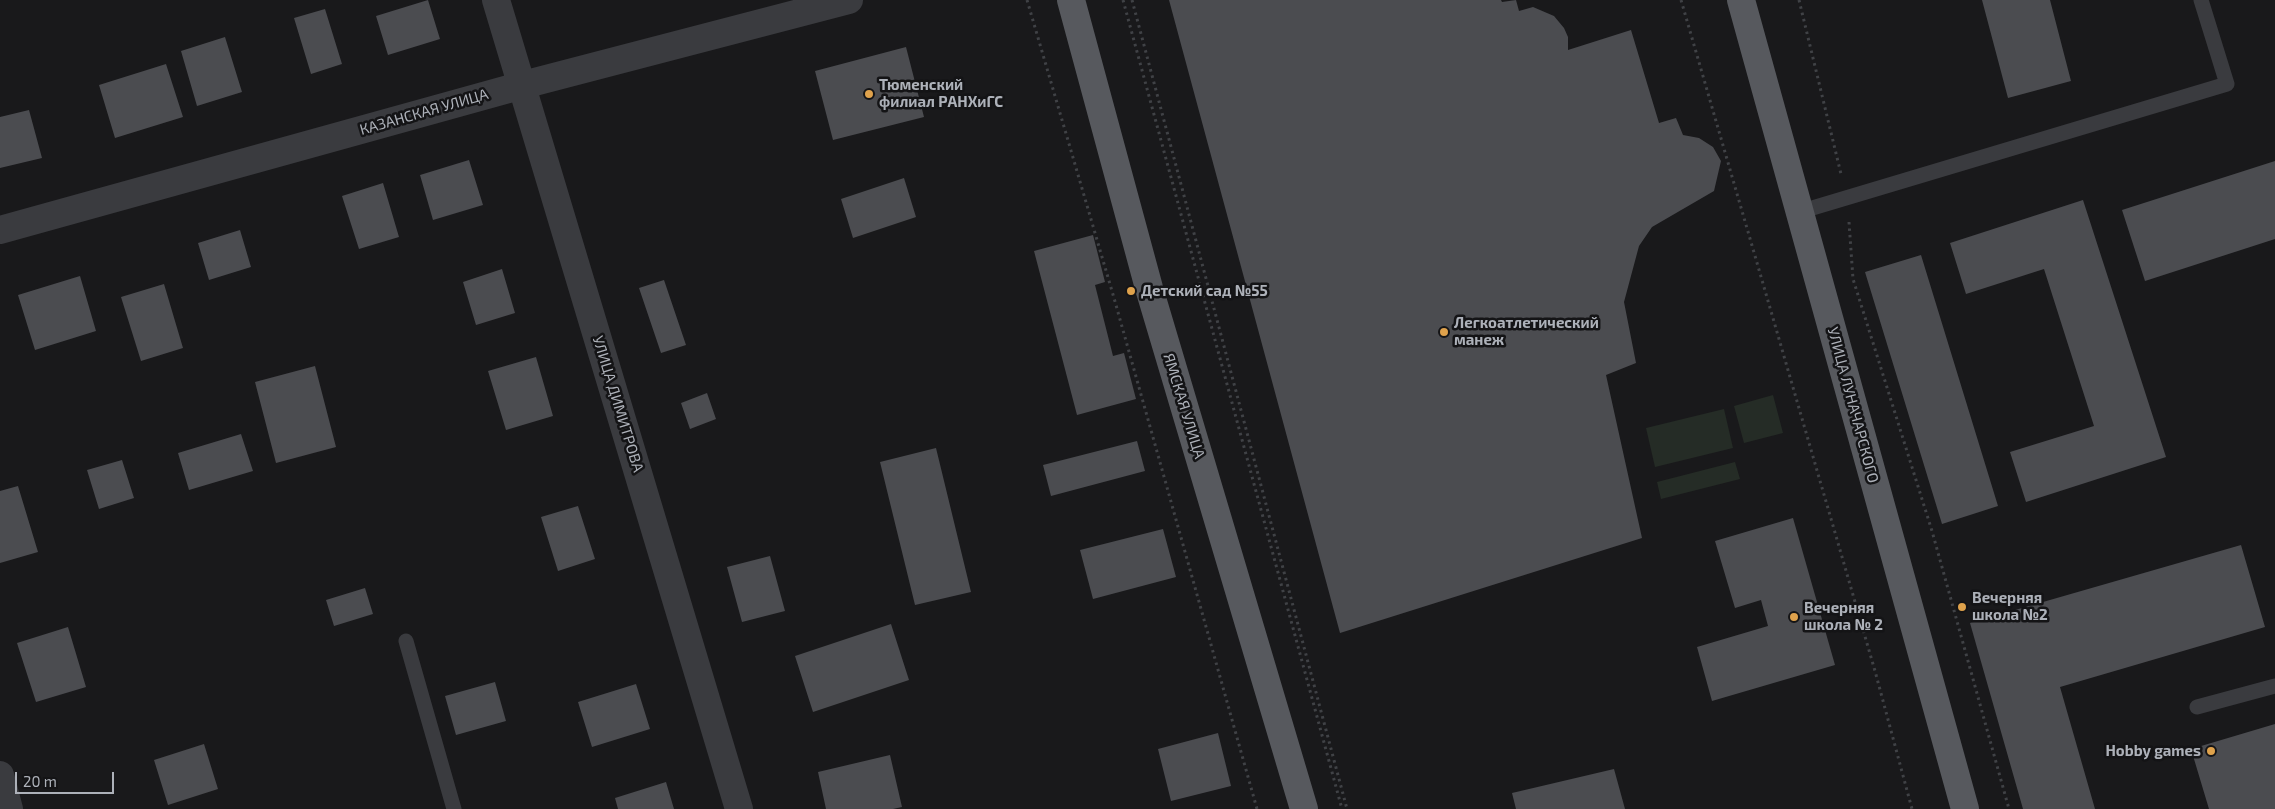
<!DOCTYPE html>
<html>
<head>
<meta charset="utf-8">
<style>
	body { margin:0 }
	#map { position:relative; width:2275px; height:809px; overflow:hidden; background:#19191b; font-family:"Exo 2",sans-serif }
	canvas { display:block }
	.scale { position:absolute; left:15px; top:772px; width:99px; height:22px; box-sizing:border-box; border:2px solid #adb1b9; border-top:0; padding-left:6px; font-size:15px; line-height:18px; white-space:nowrap; color:#adb1b9; -webkit-text-stroke:4px #141416; paint-order:stroke }
</style>
</head>
<body>
<div id="map">
<canvas width="2275" height="809"></canvas>
<div class="scale">20 m</div>
</div>
<script>
const ctx = document.querySelector('canvas').getContext('2d');
ctx.lineJoin = 'round';
function fillPath(path, color) { ctx.fillStyle = color; ctx.fill(path, 'evenodd'); }
const shape = rows => new Path2D(rows.map(r => 'M' + r).join(''));
function stroke(path, color, width, dash) { ctx.strokeStyle = color; ctx.lineWidth = width; ctx.lineCap = dash ? 'butt' : 'round'; ctx.setLineDash(dash || []); ctx.stroke(path); }
function label(font, color, halo, rows, align = 'center') {
  ctx.font = font + ' "Exo 2",sans-serif'; ctx.lineWidth = 5; ctx.setLineDash([]); ctx.textBaseline = 'middle'; ctx.strokeStyle = halo; ctx.fillStyle = color; for (const [text, x, y, turn = 0] of rows) {
    ctx.save(); ctx.translate(x, y); ctx.rotate((+turn || 0) * Math.PI / 180); ctx.textAlign = isNaN(turn) ? turn : align; if (halo) ctx.strokeText(text, 0, 0); ctx.fillText(text, 0, 0); ctx.restore();
  }
}
fillPath(shape([
	[1773,395,1783,433,1744,443,1734,406],
	[1724,409,1733,448,1655,467,1646,428],
	[1735,462,1740,479,1661,499,1657,482]
]), '#252c26');
fillPath(shape([
	[428,0,440,39,388,55,376,16],
	[1169,0,1501,0,1502,2,1516,0,1519,11,1533,7,1554,16,1564,28,1568,37,1568,50,1631,30,1659,123,1676,118,1683,135,1699,138,1713,147,1721,161,1714,191,1652,227,1639,246,1624,302,1636,363,1606,375,1642,538,1340,633],
	[1982,0,2050,0,2071,81,2008,98],
	[325,9,342,64,311,74,294,18],
	[225,37,242,92,197,106,181,51],
	[906,47,924,117,833,140,815,71],
	[166,64,183,117,115,138,99,85],
	[29,110,42,158,0,168,0,117],
	[469,160,483,205,433,220,420,175],
	[2275,161,2275,239,2145,281,2122,210],
	[904,178,916,217,853,238,841,199],
	[383,183,399,237,359,249,342,196],
	[2083,200,2166,457,2026,502,2010,452,2094,426,2044,269,1966,294,1950,243],
	[240,230,251,267,209,280,198,243],
	[1093,235,1105,282,1095,285,1113,356,1124,353,1136,399,1077,415,1034,251],
	[1921,255,1998,506,1942,524,1865,272],
	[502,269,515,313,476,325,463,282],
	[80,276,96,331,35,350,18,295],
	[664,280,686,345,661,353,639,288],
	[164,284,183,348,141,361,121,297],
	[536,357,553,416,506,430,488,371],
	[315,366,336,447,276,463,255,382],
	[707,393,716,419,690,429,681,403],
	[241,434,253,471,189,490,178,453],
	[1137,441,1145,471,1051,496,1043,465],
	[936,448,971,592,915,605,880,462],
	[122,460,134,498,99,509,87,470],
	[18,486,38,552,0,563,0,491],
	[578,506,595,559,558,571,541,517],
	[1793,518,1835,665,1712,701,1697,647,1768,626,1761,600,1735,608,1715,541],
	[1163,529,1176,577,1093,599,1080,550],
	[2241,545,2265,627,2060,687,2095,809,2023,809,1970,623],
	[770,556,785,611,742,622,727,567],
	[365,588,373,614,334,626,326,600],
	[891,624,909,680,813,712,795,656],
	[68,627,86,687,36,702,17,643],
	[495,682,506,721,456,735,445,696],
	[636,684,650,729,592,747,578,702],
	[2275,724,2275,809,2209,809,2191,749],
	[1218,733,1231,786,1171,801,1158,749],
	[204,744,218,789,168,805,154,760],
	[890,755,902,807,893,809,826,809,818,772],
	[1614,769,1625,809,1516,809,1512,793],
	[666,782,674,809,618,809,615,798]
]), '#4b4c50');
stroke(shape([
	[1027,0,1114,298,1257,809],
	[1123,0,1342,809],
	[1132,0,1347,809],
	[1681,0,1875,671,1912,809],
	[1799,0,1841,174],
	[1849,222,1853,279,1932,531,2009,809]
]), '#404246', 3, [2.5, 4]);
stroke(shape([
	[1799,212,2227,84,2201,0],
	[406,641,454,809],
	[2197,707,2275,686]
]), '#3a3b3f', 15);
stroke(shape([
	[496,0,739,809],
	[0,230,523,85,849,0],
	[0,775,9,809]
]), '#3a3b3f', 28);
stroke(shape([
	[1071,0,1149,288,1304,809],
	[1741,0,1965,809]
]), '#57595e', 28);
for (const [x, y, r, color] of [
	[869,94,5,"#dfa24c"],
	[1131,291,5,"#dfa24c"],
	[1444,332,5,"#dfa24c"],
	[1962,607,5,"#dfa24c"],
	[1794,617,5,"#dfa24c"],
	[2211,751,5,"#dfa24c"]
]) { const dot = new Path2D(); dot.arc(x, y, r, 0, 2 * Math.PI); ctx.fillStyle = color; ctx.fill(dot); stroke(dot, '#141416', 2); }
label('bold 15px', '#adb1b9', '#141416', [
	["Тюменский",879,85],
	["филиал РАНХиГС",879,102],
	["Детский сад №55",1141,291],
	["Легкоатлетический",1454,323],
	["манеж",1454,340],
	["Вечерняя",1972,598],
	["школа №2",1972,615],
	["Вечерняя",1804,608],
	["школа № 2",1804,625],
	["Hobby games",2201,751,"right"]
], 'left');
label('15px', '#adb1b9', '#141416', [
	["КАЗАНСКАЯ УЛИЦА",424,112,-16],
	["УЛИЦА ДИМИТРОВА",618,404,73],
	["УЛИЦА ЛУНАЧАРСКОГО",1853,405,75],
	["ЯМСКАЯ УЛИЦА",1184,406,73]
]);
</script>
</body>
</html>
